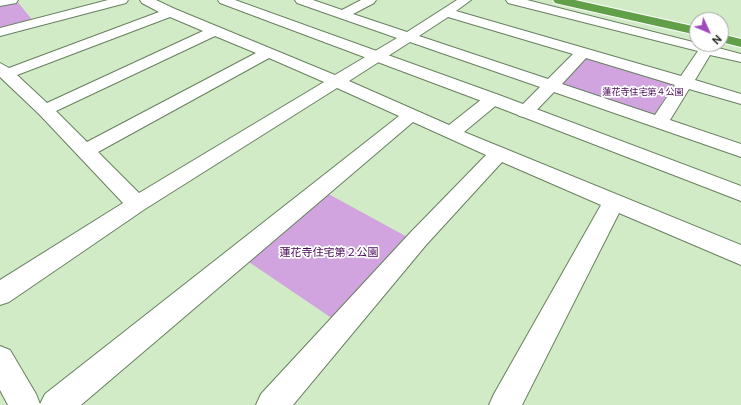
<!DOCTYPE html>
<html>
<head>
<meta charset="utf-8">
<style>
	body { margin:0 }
	#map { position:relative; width:741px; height:405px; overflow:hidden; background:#d1ebc7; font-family:"DM Sans",sans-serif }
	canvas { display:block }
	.north { position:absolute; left:689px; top:12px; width:40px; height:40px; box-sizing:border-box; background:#fff; border:1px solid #a3a7a2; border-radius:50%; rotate:134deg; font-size:11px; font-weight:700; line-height:16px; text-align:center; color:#1a2417 }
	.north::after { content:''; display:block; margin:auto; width:14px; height:18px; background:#9f4ab9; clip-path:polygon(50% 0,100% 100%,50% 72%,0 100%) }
</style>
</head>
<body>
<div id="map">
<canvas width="741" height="405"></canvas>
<div class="north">N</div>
</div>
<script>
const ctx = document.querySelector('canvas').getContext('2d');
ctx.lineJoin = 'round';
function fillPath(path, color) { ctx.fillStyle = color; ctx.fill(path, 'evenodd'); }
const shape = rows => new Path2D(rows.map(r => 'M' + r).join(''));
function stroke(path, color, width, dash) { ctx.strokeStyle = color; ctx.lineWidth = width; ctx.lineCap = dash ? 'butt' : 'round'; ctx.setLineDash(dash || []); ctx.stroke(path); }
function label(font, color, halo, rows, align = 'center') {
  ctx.font = font + ' "DM Sans","Noto Sans JP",sans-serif'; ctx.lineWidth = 3.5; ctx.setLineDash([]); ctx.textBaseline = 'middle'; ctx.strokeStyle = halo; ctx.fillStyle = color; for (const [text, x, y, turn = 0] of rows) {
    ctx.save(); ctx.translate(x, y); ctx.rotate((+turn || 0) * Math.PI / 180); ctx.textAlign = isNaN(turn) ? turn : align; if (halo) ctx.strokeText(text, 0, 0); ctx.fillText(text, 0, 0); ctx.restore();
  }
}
fillPath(shape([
	[16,0,34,22,0,31,0,3],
	[584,55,675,82,653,117,556,85],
	[323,191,411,239,336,321,243,258]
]), '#d1a4e0');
const minor = shape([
	[0,0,18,0,16,3,0,6,0,0],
	[108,0,128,0,126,3,0,36,0,28,108,0],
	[140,0,156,0,175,9,335,75,397,38,297,3,295,0,313,0,342,10,361,0,376,0,374,3,353,14,407,32,457,0,471,0,456,11,681,76,698,51,508,3,506,0,527,0,697,43,697,44,703,44,741,54,741,62,710,55,695,80,741,94,741,104,689,89,670,120,741,144,741,157,554,92,531,116,525,117,519,116,516,112,519,108,540,87,410,42,349,81,449,125,487,95,493,94,499,95,501,99,499,103,464,132,741,245,741,265,619,213,522,405,489,405,494,394,601,205,502,162,426,245,293,405,256,405,261,394,410,233,486,155,413,122,81,405,8,405,0,390,0,346,10,350,36,394,40,404,45,394,399,116,337,88,145,209,9,302,0,305,0,280,123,203,39,114,0,77,0,63,9,68,159,12,142,3,140,0],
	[170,17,203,31,47,103,17,75,170,17],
	[448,17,573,54,548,79,419,36,448,17],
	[215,36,256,53,87,142,56,111,215,36],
	[269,58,324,82,139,193,98,152,269,58],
	[586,58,675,85,655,115,562,84,586,58]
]);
const tertiary = shape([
	[218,0,235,0,499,95,741,186,741,201,487,103,220,3,218,0]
]);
const motorway = shape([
	[553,0,575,0,697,27,697,35,559,4,555,3,553,0],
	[721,34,741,39,741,47,721,42,721,34]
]);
stroke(minor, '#68805f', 2);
stroke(tertiary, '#68805f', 2);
stroke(motorway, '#fff', 2);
fillPath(minor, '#fff');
fillPath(tertiary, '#fff');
fillPath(motorway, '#619f48');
label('9px', '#460656', '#fff', [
	["蓮花寺住宅第４公園",643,93]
]);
label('11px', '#460656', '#fff', [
	["蓮花寺住宅第２公園",329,253]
]);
</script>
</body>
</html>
